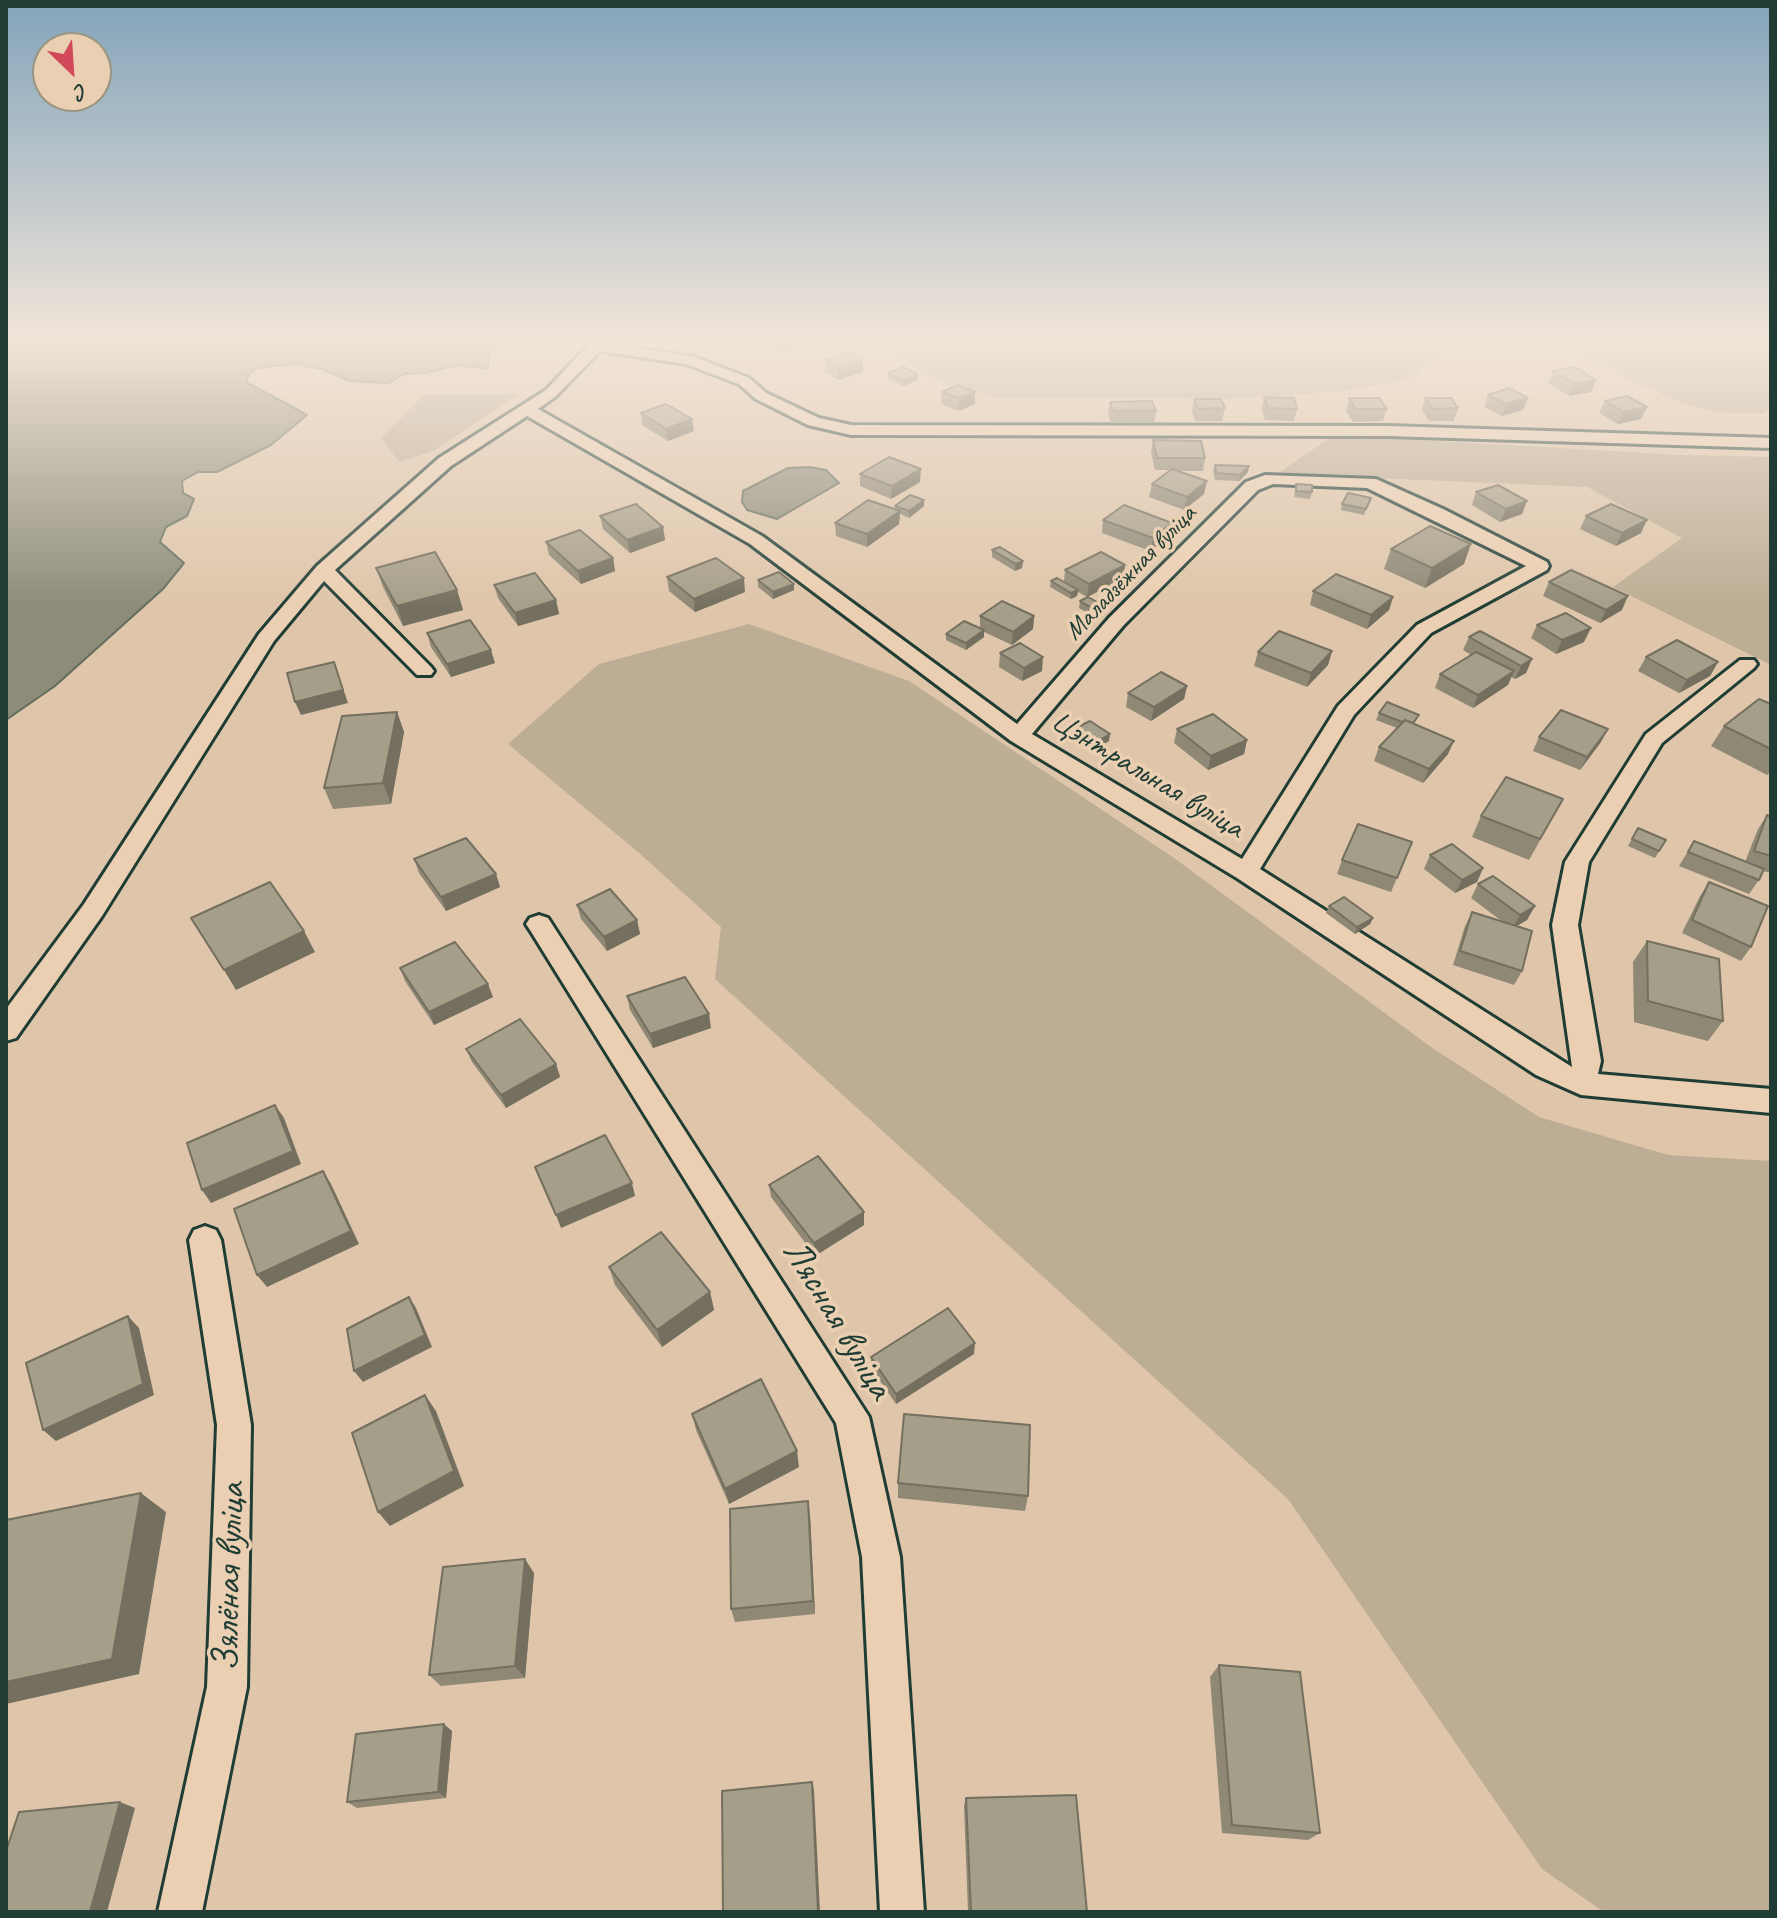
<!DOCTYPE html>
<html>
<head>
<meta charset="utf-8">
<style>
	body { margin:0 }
	#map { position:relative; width:1777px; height:1918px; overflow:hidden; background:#dfc6aa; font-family:Caveat,sans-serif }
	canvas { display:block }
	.frame { position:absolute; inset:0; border:8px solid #1f3d34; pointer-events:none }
	.north { position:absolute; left:32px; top:32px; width:80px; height:80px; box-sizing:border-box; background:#ebcfb2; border:2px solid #999580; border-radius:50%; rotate:155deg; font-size:22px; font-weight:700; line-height:32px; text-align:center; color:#1f3d34 }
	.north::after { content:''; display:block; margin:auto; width:28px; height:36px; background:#d1495b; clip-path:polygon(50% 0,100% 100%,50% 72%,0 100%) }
</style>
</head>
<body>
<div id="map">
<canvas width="1777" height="1918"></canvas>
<div class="frame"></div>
<div class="north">С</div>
</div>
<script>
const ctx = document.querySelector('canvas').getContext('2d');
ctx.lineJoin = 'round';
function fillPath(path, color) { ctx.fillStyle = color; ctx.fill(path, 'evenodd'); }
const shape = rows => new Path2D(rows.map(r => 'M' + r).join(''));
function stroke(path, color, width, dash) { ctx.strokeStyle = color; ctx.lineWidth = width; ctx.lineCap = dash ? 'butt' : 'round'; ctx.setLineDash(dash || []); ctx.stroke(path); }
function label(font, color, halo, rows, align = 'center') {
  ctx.font = font + ' Caveat,sans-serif'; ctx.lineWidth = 7; ctx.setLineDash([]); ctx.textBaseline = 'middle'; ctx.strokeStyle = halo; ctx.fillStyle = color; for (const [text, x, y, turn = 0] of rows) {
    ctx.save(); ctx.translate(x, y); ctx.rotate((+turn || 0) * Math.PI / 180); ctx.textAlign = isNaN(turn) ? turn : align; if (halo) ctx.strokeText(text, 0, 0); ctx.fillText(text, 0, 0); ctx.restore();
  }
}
fillPath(shape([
	[876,339,1465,339,1409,378,1344,391,1225,399,993,397,925,375],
	[1557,339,1771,339,1771,409,1763,414,1716,412,1677,401,1629,379],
	[520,394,431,452,399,462,381,438,424,395],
	[1334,435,1681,455,1771,457,1771,665,1613,587,1682,538,1587,487,1277,474],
	[749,624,909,681,1174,858,1431,1047,1539,1117,1668,1155,1771,1161,1771,1912,1604,1912,1542,1869,1288,1499,715,979,721,927,638,852,508,744,599,664]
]), '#bcad94');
const water = shape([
	[516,339,490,352,488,369,458,365,424,373,404,374,389,383,349,381,322,369,296,364,257,368,249,374,246,382,307,415,271,445,217,472,198,472,182,481,183,493,194,499,187,516,166,527,160,542,184,563,163,589,55,686,6,720,6,339,516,339],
	[810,467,826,470,839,483,777,519,747,510,742,502,743,491,788,468,810,467]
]);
fillPath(water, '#8d8c78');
stroke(water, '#616c5d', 2);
const street = shape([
	[594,339,610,339,607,343,694,357,749,378,766,393,819,418,851,425,1388,426,1771,438,1771,448,1388,436,851,435,808,425,756,399,739,384,686,364,600,351,556,396,538,409,762,536,1017,724,1109,618,1246,482,1265,475,1376,479,1443,509,1547,562,1549,566,1547,570,1431,633,1354,715,1260,869,1572,1067,1552,925,1565,862,1646,734,1740,660,1754,660,1757,664,1754,668,1662,743,1589,862,1578,925,1601,1061,1598,1074,1771,1089,1771,1113,1581,1095,1536,1075,1237,878,1011,741,750,544,527,416,451,466,335,570,431,667,434,671,431,675,417,675,324,581,274,641,102,916,16,1038,6,1041,6,1009,84,904,259,634,317,566,439,458,546,390,594,339],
	[1273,484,1367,488,1526,566,1417,625,1338,706,1242,859,1032,734,1123,626,1258,490,1273,484],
	[539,915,548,918,869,1417,900,1557,924,1912,880,1912,862,1557,836,1423,530,930,526,924,530,918,539,915],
	[205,1226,216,1230,221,1240,251,1425,247,1687,202,1912,158,1912,207,1687,217,1425,189,1240,194,1230,205,1226]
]);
stroke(street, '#1f3d34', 6);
fillPath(street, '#ebcfb2');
fillPath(shape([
	[756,339,805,339,805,340,784,353,757,345],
	[825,360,863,360,863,372,838,380,825,372],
	[1553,371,1596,380,1591,392,1569,396,1548,383],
	[888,373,918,374,918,380,903,386,888,379],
	[942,392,975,404,959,411,941,404],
	[1488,395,1528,398,1523,410,1502,416,1484,407],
	[1264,397,1297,409,1294,421,1265,420,1262,410],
	[1349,398,1387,409,1383,421,1353,422,1346,411],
	[1425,398,1458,408,1454,421,1429,421,1422,410],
	[1194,399,1225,408,1222,421,1195,421,1192,412],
	[1605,401,1641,419,1618,424,1599,413],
	[1110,402,1156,411,1154,423,1111,423,1108,414],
	[641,413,692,419,694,431,668,441,642,425],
	[1153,440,1205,458,1203,471,1176,471,1204,494,1184,510,1149,497,1152,484,1170,470,1155,470,1151,453],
	[1215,465,1248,472,1239,481,1215,480,1213,471],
	[860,474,920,482,891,499,860,486],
	[1296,484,1312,492,1310,499,1294,497],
	[1476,492,1527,501,1522,514,1500,522,1472,505],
	[1371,498,1364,515,1341,510,1342,504],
	[924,500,924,506,909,518,900,514,899,524,867,547,836,536,835,523,895,509,895,506],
	[600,516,663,527,665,540,630,553,603,529],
	[1586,516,1641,533,1616,546,1580,529],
	[1103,520,1172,523,1170,536,1150,551,1102,533],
	[546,542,613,558,615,571,581,584,549,555],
	[1391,549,1464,564,1425,588,1384,569],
	[992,550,1023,561,1022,568,1015,571,992,557],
	[1125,565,1123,578,1088,597,1105,614,1097,618,1079,608,1080,601,1087,597,1078,592,1077,596,1071,599,1050,587,1051,581,1064,581,1065,570],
	[376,568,457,590,463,610,403,626,383,587],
	[667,577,745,592,695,612,669,591],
	[758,580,794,584,794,590,773,599,758,587],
	[1549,582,1622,610,1600,623,1543,596],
	[494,585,556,600,559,614,518,626,498,598],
	[1313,591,1393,597,1389,610,1367,629,1310,605],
	[980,616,1034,616,1033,629,1012,645,984,632,984,637,966,650,946,640,946,634,980,628],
	[1537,625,1584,642,1556,654,1531,638],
	[427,633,495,663,451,677,431,647],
	[1469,637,1532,659,1526,673,1515,679,1511,677,1508,685,1473,708,1435,688,1440,674,1471,655,1463,650],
	[1332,651,1328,665,1307,687,1254,666,1258,652],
	[1000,653,1042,671,1022,681,999,667],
	[1646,657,1718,662,1710,676,1679,693,1638,671],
	[1187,686,1184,699,1151,721,1126,707,1128,693],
	[1771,704,1771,772,1767,775,1711,746,1724,726],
	[397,712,404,732,391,804,333,809,324,788],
	[1379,713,1419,715,1414,724,1448,754,1423,783,1374,761,1379,747,1397,728,1376,720],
	[1177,729,1247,740,1244,754,1208,770,1174,743],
	[1072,730,1109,741,1092,751,1071,737],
	[1539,737,1601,742,1580,770,1533,751],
	[1767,815,1771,817,1771,873,1763,871,1759,880,1749,894,1679,866,1694,841,1745,862,1758,829],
	[1481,816,1552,819,1529,860,1472,837],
	[1638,828,1666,840,1655,858,1628,846],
	[1412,842,1391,892,1337,874,1342,860],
	[1430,855,1483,868,1477,882,1455,893,1424,869],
	[414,859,496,874,500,887,446,911,419,873],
	[1709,882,1751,947,1741,961,1682,933,1700,896],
	[1478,884,1535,906,1527,920,1516,926,1522,971,1514,985,1453,965,1465,926,1472,912,1503,922,1471,898],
	[577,905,637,920,640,934,607,951,581,919],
	[1329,906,1373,918,1370,924,1355,934,1326,913],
	[1647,941,1723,1021,1708,1041,1634,1022,1633,962],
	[400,968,493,997,434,1025,405,981],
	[627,996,711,1028,653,1048,630,1010],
	[466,1049,556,1064,560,1077,506,1108,472,1062],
	[769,1185,864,1225,815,1256,771,1197],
	[609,1267,710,1292,714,1310,662,1347,615,1285],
	[974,1354,896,1404,871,1368,871,1357],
	[692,1414,799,1467,729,1504,696,1430],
	[898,1483,1028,1496,1025,1511,898,1498],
	[810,1515,815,1614,735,1622,731,1609],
	[534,1573,525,1678,441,1686,429,1675],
	[1219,1665,1320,1833,1308,1840,1222,1833,1210,1677],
	[452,1731,446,1798,357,1808,347,1802],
	[966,1798,1087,1912,968,1912,964,1806]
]), '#8e8875');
fillPath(shape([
	[786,339,805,339,805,340,784,353,783,341],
	[863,360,863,372,838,380,838,368],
	[918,374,918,380,903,386,903,380],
	[1596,380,1591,392,1569,396,1574,384],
	[975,392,975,404,959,411,959,398],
	[1528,398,1523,410,1502,416,1506,404],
	[1647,407,1641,419,1618,424,1624,412],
	[692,419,694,431,668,441,666,429],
	[1249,466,1248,472,1239,481,1240,475],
	[921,469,920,482,891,499,892,486],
	[1207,481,1204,494,1184,510,1187,497],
	[924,500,924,506,909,518,909,511],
	[1527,501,1522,514,1500,522,1506,509],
	[900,511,899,524,867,547,867,534],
	[1647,520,1641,533,1616,546,1622,533],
	[1172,523,1170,536,1150,551,1153,538],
	[663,527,665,540,630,553,627,540],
	[1471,544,1464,564,1425,588,1432,568],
	[613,558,615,571,581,584,578,571],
	[1023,561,1022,568,1015,571,1016,564],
	[1125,565,1123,578,1087,597,1089,584],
	[744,578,745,592,695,612,694,599],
	[794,584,794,590,773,599,773,592],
	[457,590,463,610,403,626,397,606],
	[1078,590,1077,596,1071,599,1071,593],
	[1628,596,1622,610,1600,623,1606,610],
	[1393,597,1389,610,1367,629,1371,615],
	[556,600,559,614,518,626,515,613],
	[1106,607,1105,614,1097,618,1097,611],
	[1034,616,1033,629,1012,645,1013,632],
	[1591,628,1584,642,1556,654,1562,640],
	[984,630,984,637,966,650,966,643],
	[491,650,495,663,451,677,447,664],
	[1332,651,1328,665,1307,687,1311,673],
	[1043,657,1042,671,1022,681,1024,668],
	[1532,659,1526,673,1515,679,1521,666],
	[334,662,348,703,301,715,295,702],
	[1718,662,1710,676,1679,693,1687,680],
	[1514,671,1508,685,1473,708,1478,695],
	[1187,686,1184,699,1151,721,1154,707],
	[397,712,404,732,391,804,383,783],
	[1608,729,1601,742,1580,770,1587,757],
	[1110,734,1109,741,1092,751,1093,744],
	[1247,740,1244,754,1208,770,1211,756],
	[1454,741,1448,754,1423,783,1429,769],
	[1483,868,1477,882,1455,893,1462,880],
	[496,874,500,887,446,911,441,897],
	[1535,906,1527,920,1512,929,1520,915],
	[1373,918,1370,924,1355,934,1357,927],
	[637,920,640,934,607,951,604,937],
	[304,931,315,952,236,990,224,970],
	[488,984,493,997,434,1025,429,1012],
	[709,1014,711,1028,653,1048,650,1034],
	[556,1064,560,1077,506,1108,501,1095],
	[275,1105,284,1118,301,1164,211,1203,202,1190],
	[323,1171,331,1184,359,1244,267,1287,257,1275],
	[632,1183,635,1196,561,1228,556,1215],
	[864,1212,864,1225,815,1256,814,1243],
	[710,1292,714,1310,662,1347,657,1330],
	[409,1297,416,1308,432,1347,363,1382,354,1371],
	[128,1316,139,1328,154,1395,56,1441,43,1430],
	[975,1343,974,1354,896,1404,896,1394],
	[425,1395,436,1411,464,1486,390,1526,378,1512],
	[797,1451,799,1467,729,1504,725,1489],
	[141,1493,166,1512,139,1674,6,1704,6,1682],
	[808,1501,810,1515,815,1614,813,1601],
	[525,1559,534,1573,525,1678,515,1666],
	[444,1724,452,1731,446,1798,438,1792],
	[812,1782,814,1790,820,1912,818,1912],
	[120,1802,135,1808,107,1912,90,1912]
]), '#746f5f');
const building = shape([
	[850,352,863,360,838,368,825,360,850,352],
	[903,367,918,374,903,380,888,373,903,367],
	[1575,367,1596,380,1574,384,1553,371,1575,367],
	[958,385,975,392,959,398,942,392,958,385],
	[1509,388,1528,398,1506,404,1488,395,1509,388],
	[1627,396,1647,407,1624,412,1605,401,1627,396],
	[1264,397,1294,398,1297,409,1268,408,1264,397],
	[1349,398,1379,398,1387,409,1356,409,1349,398],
	[1425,398,1451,398,1458,408,1433,409,1425,398],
	[1194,399,1221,399,1225,408,1198,409,1194,399],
	[1152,401,1156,411,1113,411,1110,402,1152,401],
	[666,404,692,419,666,429,641,413,666,404],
	[1153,440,1201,441,1205,458,1157,458,1153,440],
	[889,457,921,469,892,486,860,474,889,457],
	[1215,465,1249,466,1240,475,1216,473,1215,465],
	[1172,469,1207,481,1187,497,1152,484,1172,469],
	[1296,484,1312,485,1312,492,1296,491,1296,484],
	[1498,485,1527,501,1506,509,1476,492,1498,485],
	[1348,493,1371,498,1366,509,1342,504,1348,493],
	[910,495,924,500,909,511,895,506,910,495],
	[868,500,900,511,867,534,835,523,868,500],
	[636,504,663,527,627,540,600,516,636,504],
	[1611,504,1647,520,1622,533,1586,516,1611,504],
	[1124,505,1172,523,1153,538,1103,520,1124,505],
	[1430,526,1471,544,1432,568,1391,549,1430,526],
	[580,530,613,558,578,571,546,542,580,530],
	[1000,547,1023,561,1016,564,992,550,1000,547],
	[435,552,457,590,397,606,376,568,435,552],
	[1101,552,1125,565,1089,584,1065,570,1101,552],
	[716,558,744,578,694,599,667,577,716,558],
	[1571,570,1628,596,1606,610,1549,582,1571,570],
	[779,572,794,584,773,592,758,580,779,572],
	[535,573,556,600,515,613,494,585,535,573],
	[1336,574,1393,597,1371,615,1313,591,1336,574],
	[1057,578,1078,590,1071,593,1051,581,1057,578],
	[1088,597,1106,607,1097,611,1080,601,1088,597],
	[1002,601,1034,616,1013,632,980,616,1002,601],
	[1566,613,1591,628,1562,640,1537,625,1566,613],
	[470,620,491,650,447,664,427,633,470,620],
	[964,621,984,630,966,643,946,634,964,621],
	[1279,631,1332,651,1311,673,1258,652,1279,631],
	[1480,631,1532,659,1521,666,1469,637,1480,631],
	[1677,640,1718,662,1687,680,1646,657,1677,640],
	[1020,643,1043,657,1024,668,1000,653,1020,643],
	[1476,652,1514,671,1478,695,1440,674,1476,652],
	[334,662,343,690,295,702,287,673,334,662],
	[1161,672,1187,686,1154,707,1128,693,1161,672],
	[1759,699,1771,704,1771,749,1724,726,1759,699],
	[1387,702,1419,715,1413,723,1405,720,1402,722,1379,713,1387,702],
	[1561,710,1608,729,1587,757,1539,737,1561,710],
	[397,712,383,783,324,788,342,716,397,712],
	[1213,714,1247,740,1211,756,1177,729,1213,714],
	[1405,720,1454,741,1429,769,1379,747,1405,720],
	[1090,721,1110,734,1093,744,1072,730,1090,721],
	[1506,777,1563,799,1540,839,1481,816,1506,777],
	[1767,815,1771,817,1771,856,1754,851,1767,815],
	[1358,824,1412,842,1397,878,1342,860,1358,824],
	[1638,828,1666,840,1659,851,1632,839,1638,828],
	[466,838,496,874,441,897,414,859,466,838],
	[1694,841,1764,869,1759,880,1688,852,1694,841],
	[1452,844,1483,868,1462,880,1430,855,1452,844],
	[1493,876,1535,906,1520,915,1478,884,1493,876],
	[270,882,304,931,224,970,191,918,270,882],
	[1709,882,1768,906,1751,947,1692,920,1709,882],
	[610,889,637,920,604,937,577,905,610,889],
	[1344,897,1373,918,1357,927,1329,906,1344,897],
	[1472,912,1532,931,1522,971,1460,951,1472,912],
	[1647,941,1719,959,1723,1021,1648,1001,1647,941],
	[455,942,488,984,429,1012,400,968,455,942],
	[685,977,709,1014,650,1034,627,996,685,977],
	[520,1019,556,1064,501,1095,466,1049,520,1019],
	[275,1105,293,1151,202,1190,187,1143,275,1105],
	[605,1135,632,1183,556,1215,535,1167,605,1135],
	[818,1156,864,1212,814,1243,769,1185,818,1156],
	[323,1171,351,1231,257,1275,234,1209,323,1171],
	[661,1232,710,1292,657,1330,609,1267,661,1232],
	[409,1297,425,1335,354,1371,347,1329,409,1297],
	[948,1308,975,1343,896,1394,871,1357,948,1308],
	[128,1316,143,1384,43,1430,26,1363,128,1316],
	[761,1379,797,1451,725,1489,692,1414,761,1379],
	[425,1395,454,1471,378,1512,352,1433,425,1395],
	[904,1414,1030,1425,1028,1496,898,1483,904,1414],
	[141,1493,112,1659,6,1682,6,1520,141,1493],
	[808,1501,813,1601,731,1609,730,1509,808,1501],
	[525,1559,515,1666,429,1675,443,1567,525,1559],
	[1219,1665,1300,1672,1320,1833,1232,1825,1219,1665],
	[444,1724,438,1792,347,1802,356,1734,444,1724],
	[812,1782,818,1912,723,1912,722,1791,812,1782],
	[1076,1795,1087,1912,971,1912,966,1798,1076,1795],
	[120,1802,90,1912,6,1912,6,1851,19,1812,120,1802]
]);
fillPath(building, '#a59e88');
stroke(building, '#746f5f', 2);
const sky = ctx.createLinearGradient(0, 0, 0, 608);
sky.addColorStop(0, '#83a4bb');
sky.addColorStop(0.56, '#f1e5d9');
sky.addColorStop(1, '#f1e5d900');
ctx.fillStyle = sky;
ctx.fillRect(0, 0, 1777, 608);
label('26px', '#1f3d34', '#ebcfb2', [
	["Маладзёжная вуліца",1131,573,-46]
]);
label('32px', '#1f3d34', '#ebcfb2', [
	["Цэнтральная вуліца",1147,775,31]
]);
label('38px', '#1f3d34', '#ebcfb2', [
	["Лясная вуліца",837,1320,59],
	["Зялёная вуліца",230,1577,-88]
]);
</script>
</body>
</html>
